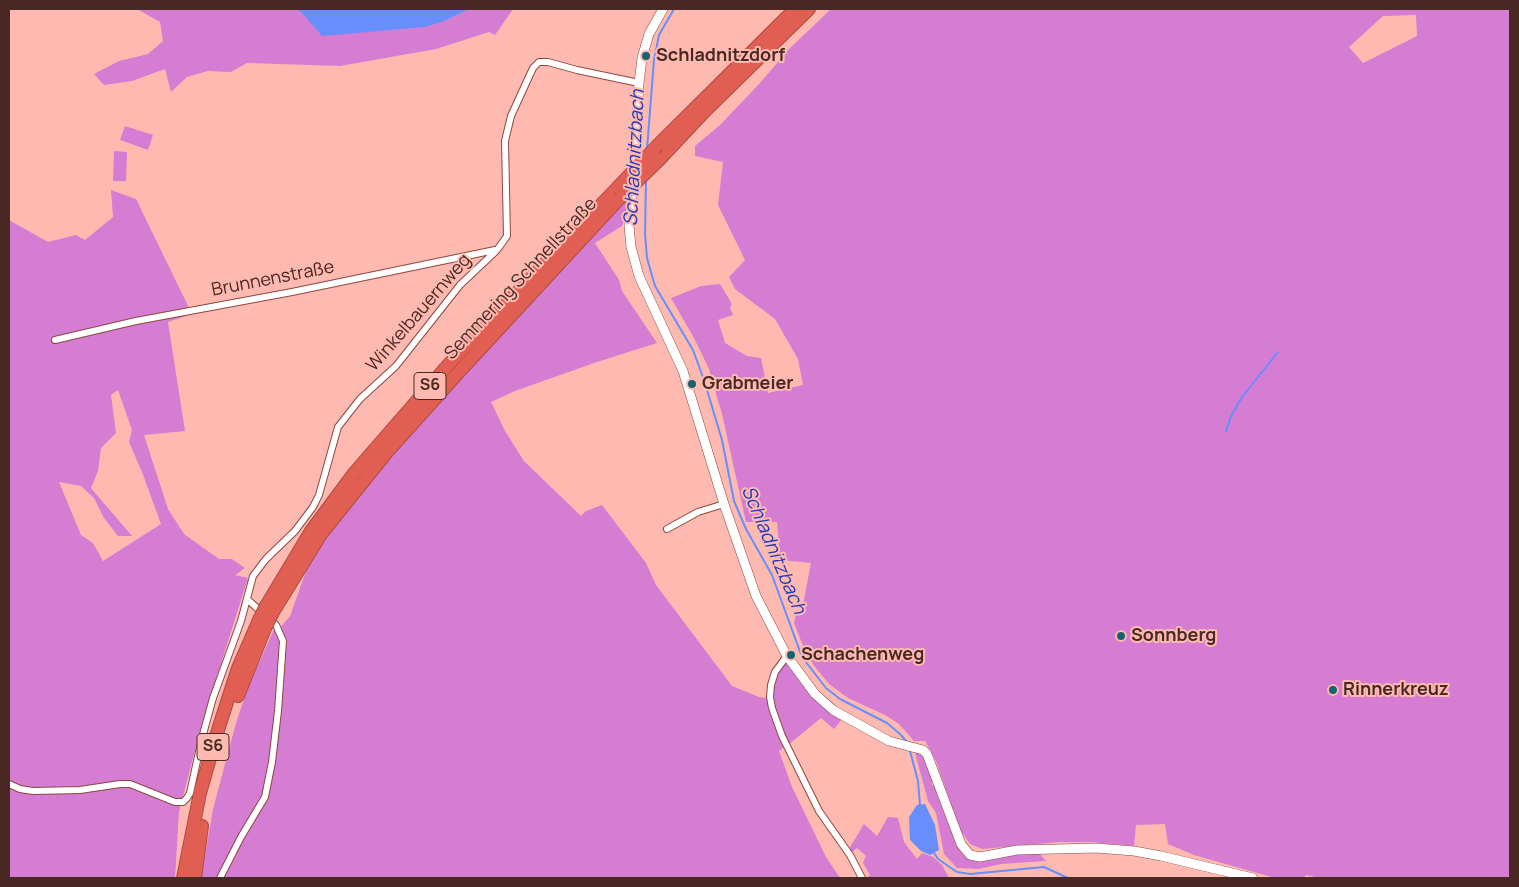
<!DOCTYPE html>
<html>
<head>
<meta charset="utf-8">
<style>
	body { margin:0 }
	#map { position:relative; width:1519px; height:887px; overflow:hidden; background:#febab1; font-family:Manrope,sans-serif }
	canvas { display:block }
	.frame { position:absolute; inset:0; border:10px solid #492824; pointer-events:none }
</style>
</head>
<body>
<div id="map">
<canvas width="1519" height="887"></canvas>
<div class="frame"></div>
</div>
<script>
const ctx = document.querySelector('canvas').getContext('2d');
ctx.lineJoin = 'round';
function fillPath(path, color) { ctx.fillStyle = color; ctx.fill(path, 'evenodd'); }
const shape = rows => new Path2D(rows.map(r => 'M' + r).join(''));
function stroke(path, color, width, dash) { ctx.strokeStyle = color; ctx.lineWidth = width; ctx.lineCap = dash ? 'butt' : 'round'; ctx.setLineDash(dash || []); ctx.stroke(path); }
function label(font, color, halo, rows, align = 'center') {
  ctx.font = font + ' Manrope,sans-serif'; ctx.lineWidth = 4; ctx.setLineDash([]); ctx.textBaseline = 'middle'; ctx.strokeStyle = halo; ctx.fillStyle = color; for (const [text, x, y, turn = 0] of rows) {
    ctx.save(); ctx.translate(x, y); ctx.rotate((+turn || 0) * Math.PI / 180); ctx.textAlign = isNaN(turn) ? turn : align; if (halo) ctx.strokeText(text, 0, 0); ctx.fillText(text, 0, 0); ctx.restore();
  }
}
fillPath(shape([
	[137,9,296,9,303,14,442,22,470,9,513,9,495,35,489,32,436,49,340,66,247,63,231,72,208,71,187,77,171,92,165,69,132,81,104,85,94,74,119,61,148,54,163,41,160,22],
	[831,9,1510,9,1510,878,1320,878,1306,875,1303,878,1275,878,1194,855,1168,844,1165,824,1136,825,1134,846,1090,842,1059,842,982,849,970,844,960,830,936,761,925,741,914,741,899,724,885,715,848,698,829,684,815,667,805,651,794,623,796,615,801,615,811,563,780,560,777,522,746,522,722,414,709,369,694,338,671,298,701,286,720,284,732,304,730,308,733,315,718,320,725,343,747,356,761,358,768,393,803,385,798,359,775,319,735,289,729,277,745,260,718,205,723,162,695,156,695,146,720,125,760,83,789,49],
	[1416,15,1417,36,1363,63,1349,47,1383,16],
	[125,126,153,135,148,150,120,140],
	[114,151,127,152,126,181,113,181],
	[111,190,136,199,192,314,168,322,185,431,144,435,168,509,184,534,219,559,232,559,245,568,235,575,248,578,201,727,179,812,175,878,9,878,9,220,48,242,76,235,85,240,113,217],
	[118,390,132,430,129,442,142,472,161,524,103,561,93,543,81,535,59,482,81,486,94,498,104,518,118,536,132,536,91,488,98,471,101,448,116,433,111,395],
	[627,200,625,219,622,226,595,243,619,280,622,291,657,343,597,362,515,391,491,402,505,431,524,461,581,516,586,511,602,505,646,563,656,585,732,686,759,697,766,698,783,748,779,751,792,787,826,857,840,878,201,878,213,809,236,723,249,685,276,625,279,629,290,616,310,560,370,477],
	[787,661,842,719,834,729,821,718,788,745,771,696,777,672],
	[919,751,924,755,932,777,932,785,937,787,954,836,961,852,969,859,1013,853,1039,853,1046,861,1001,864,978,869,957,868,944,854,936,813,928,801,915,753],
	[888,817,898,818,904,842,917,859,922,853,933,857,942,865,949,878,867,878,870,875,863,863,866,856,857,848,851,853,849,849,864,824,877,836]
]), '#d57cd3');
fillPath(shape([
	[296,9,470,9,442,22,424,27,322,36,303,14],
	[925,804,935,825,939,850,930,855,921,851,910,840,909,817,917,805]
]), '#688efc');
stroke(shape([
	[647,149,654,60,659,35,674,9],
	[646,181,645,234,647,258,655,286,693,350,704,380,722,440,734,501,746,529,772,575,802,657,826,688,840,699,887,723,900,734,907,742],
	[1226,431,1231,416,1242,397,1278,352],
	[910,751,918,781,920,805],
	[934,853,938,859,957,872,970,874,1044,867,1068,878]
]), '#688efc', 2);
const minor = shape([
	[55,340,136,321,292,292,495,250],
	[667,529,698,512,724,504],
	[787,656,775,672,771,685,770,697,772,708,782,736,819,811,850,855,862,878],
	[9,784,20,789,33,791,80,790,120,784,130,784,175,802,183,802,187,798,190,793,202,738,213,698,241,621,253,576,266,559,295,531,313,507,319,495,338,427,360,399,396,366,460,285,497,250,507,236,505,141,511,116,533,68,539,62,548,62,577,70,639,83],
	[220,878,241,837,265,797,272,762,278,711,283,641,276,625,248,600]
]);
const tertiary = shape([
	[634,171,639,83,642,58,649,34,663,9],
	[633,184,629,226,631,247,639,276,683,371,724,504,756,596,787,656,815,694,833,710,889,741,923,750,927,754,961,844,970,855,980,857,1017,850,1096,848,1134,851,1161,856,1253,878]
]);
const motorway = shape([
	[658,145,795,9],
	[660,159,705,111,809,9],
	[266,606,311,531,355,472,448,365,618,187],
	[273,612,321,534,387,452,458,373,619,199],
	[238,696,266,626],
	[183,878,200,793,218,730,238,668,259,620],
	[195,878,202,826]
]);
stroke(minor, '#8f463e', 8);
stroke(tertiary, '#8f463e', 10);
stroke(motorway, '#ac4b42', 14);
stroke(minor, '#fff', 6);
stroke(tertiary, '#fff', 9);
stroke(motorway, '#e15e52', 12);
const motorwayBridge = shape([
	[618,187,658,145],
	[619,199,660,159],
	[259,620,266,606],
	[266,626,273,612]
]);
stroke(motorwayBridge, '#ac4b42', 14, []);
stroke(motorwayBridge, '#e15e52', 12);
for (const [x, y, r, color] of [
	[646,56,5,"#16636d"],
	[692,384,5,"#16636d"],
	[1121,636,5,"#16636d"],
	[791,655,5,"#16636d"],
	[1333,690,5,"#16636d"]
]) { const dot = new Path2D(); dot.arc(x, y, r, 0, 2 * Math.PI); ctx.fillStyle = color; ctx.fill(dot); stroke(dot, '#febab1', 2); }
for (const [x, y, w] of [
	[430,386,32],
	[213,747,32]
]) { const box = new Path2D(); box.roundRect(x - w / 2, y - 13.5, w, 27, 4); ctx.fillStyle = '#febab1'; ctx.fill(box); stroke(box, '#492824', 1); }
label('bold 16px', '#492824', null, [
	["S6",430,386],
	["S6",213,747]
]);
label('bold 18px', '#492824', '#febab1', [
	["Schladnitzdorf",656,56],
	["Grabmeier",702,384],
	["Sonnberg",1131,636],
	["Schachenweg",801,655],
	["Rinnerkreuz",1343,690]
], 'left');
label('18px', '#492824', '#febab1', [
	["Brunnenstraße",273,279,-11],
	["Semmering Schnellstraße",521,279,-47],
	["Winkelbauernweg",419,313,-49]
]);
label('italic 19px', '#223ab8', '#febab1', [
	["Schladnitzbach",635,158,-87],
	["Schladnitzbach",773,550,67]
]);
</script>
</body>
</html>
